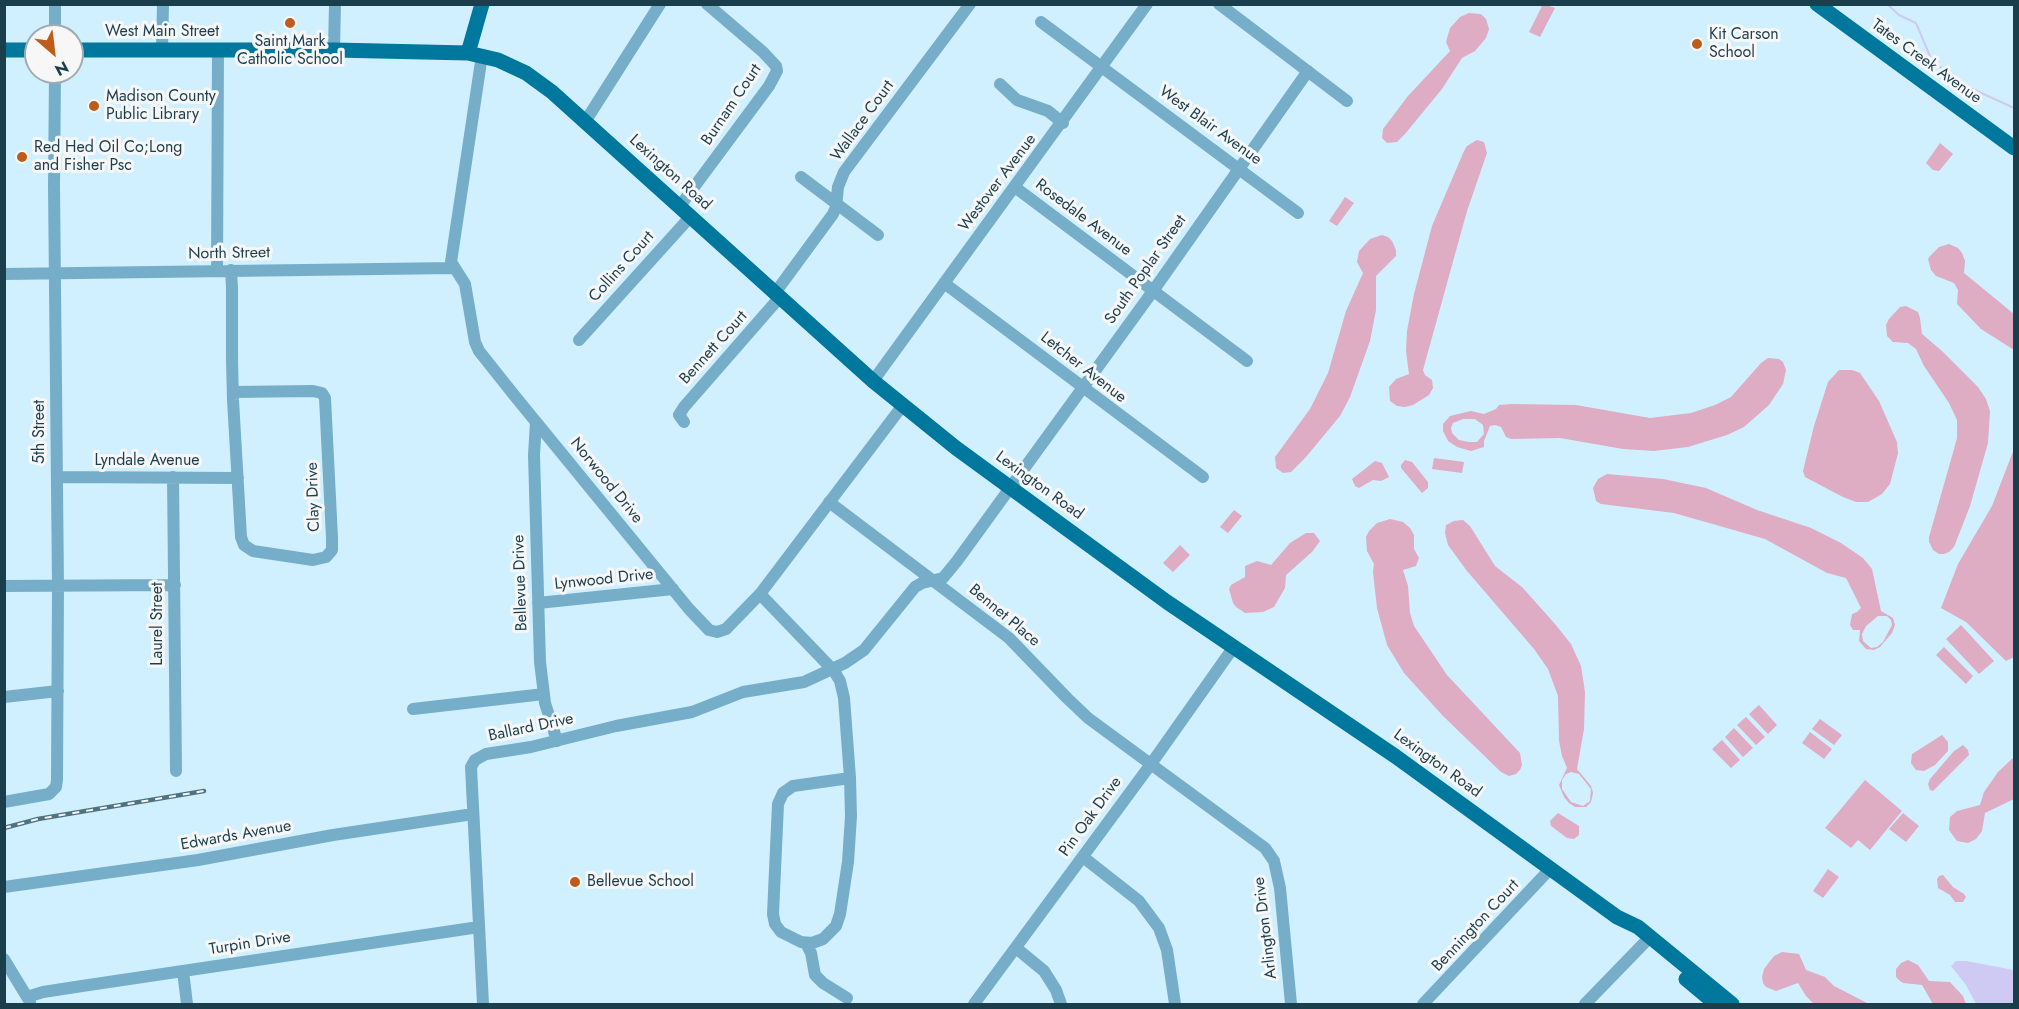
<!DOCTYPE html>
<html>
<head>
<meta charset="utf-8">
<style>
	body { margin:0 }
	#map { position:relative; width:2019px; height:1009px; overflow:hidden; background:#d0f0ff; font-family:Jost,sans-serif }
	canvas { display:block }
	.frame { position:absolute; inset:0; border:6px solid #1b3e4d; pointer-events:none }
	.north { position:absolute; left:24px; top:24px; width:60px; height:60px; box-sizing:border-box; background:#f7f7f7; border:2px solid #9fadb3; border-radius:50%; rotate:152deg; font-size:16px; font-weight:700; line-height:24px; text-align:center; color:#1b3e4d }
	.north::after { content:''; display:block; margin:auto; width:21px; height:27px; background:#bd5c1b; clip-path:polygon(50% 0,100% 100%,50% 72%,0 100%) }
</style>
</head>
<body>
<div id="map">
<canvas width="2019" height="1009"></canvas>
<div class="frame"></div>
<div class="north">N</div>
</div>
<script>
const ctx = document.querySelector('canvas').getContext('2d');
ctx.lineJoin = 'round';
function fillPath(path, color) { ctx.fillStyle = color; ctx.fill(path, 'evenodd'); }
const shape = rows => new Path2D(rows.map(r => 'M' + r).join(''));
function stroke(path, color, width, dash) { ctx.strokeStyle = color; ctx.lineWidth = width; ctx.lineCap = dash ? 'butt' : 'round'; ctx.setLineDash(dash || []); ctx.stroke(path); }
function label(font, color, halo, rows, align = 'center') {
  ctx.font = font + ' Jost,sans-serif'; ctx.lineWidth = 6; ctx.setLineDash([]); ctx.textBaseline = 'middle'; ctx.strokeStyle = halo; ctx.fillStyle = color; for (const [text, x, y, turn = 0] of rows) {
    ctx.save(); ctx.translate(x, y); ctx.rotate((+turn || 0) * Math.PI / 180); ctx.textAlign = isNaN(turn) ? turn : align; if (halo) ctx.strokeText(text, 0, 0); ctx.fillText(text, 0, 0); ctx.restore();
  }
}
fillPath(shape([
	[1543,4,1555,8,1540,37,1529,32],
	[1469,13,1481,14,1486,19,1489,29,1486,38,1475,51,1462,58,1442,89,1405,134,1397,142,1387,143,1382,138,1383,129,1408,96,1450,51,1446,42,1450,28,1460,17],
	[1477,140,1484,142,1487,153,1467,211,1423,370,1425,375,1432,380,1433,388,1429,395,1413,405,1405,407,1397,406,1390,401,1389,387,1396,379,1409,374,1406,351,1407,331,1414,294,1432,226,1464,151,1467,146],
	[1940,143,1953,154,1939,171,1933,170,1926,163],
	[1345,197,1354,203,1337,226,1329,221],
	[1382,235,1388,237,1392,241,1396,250,1396,256,1376,276,1376,310,1370,341,1350,397,1340,416,1306,457,1291,472,1283,473,1276,468,1275,457,1310,409,1328,373,1346,311,1363,273,1357,262,1359,251,1370,239],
	[1949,244,1958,248,1962,253,1965,261,1964,273,2014,314,2014,350,1981,329,1957,304,1958,290,1954,283,1936,276,1931,270,1928,259,1930,256,1939,247],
	[1906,306,1918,312,1920,318,1922,334,1942,351,1978,387,1986,399,1990,411,1988,443,1970,506,1954,547,1949,552,1944,554,1939,554,1933,550,1929,542,1929,537,1954,449,1957,438,1957,420,1949,403,1924,366,1916,349,1908,343,1893,342,1887,336,1886,325,1889,319,1900,307],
	[1768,358,1779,359,1783,362,1786,370,1783,384,1769,405,1744,427,1727,435,1688,447,1654,451,1623,449,1560,438,1511,439,1506,437,1501,427,1495,425,1490,426,1484,441,1484,447,1471,451,1457,447,1448,441,1443,431,1443,424,1450,416,1471,411,1484,414,1496,409,1499,405,1512,404,1576,405,1650,418,1691,413,1715,405,1731,397,1761,363],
	[1463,419,1475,419,1483,425,1484,434,1477,442,1469,442,1459,440,1452,433,1451,428,1453,423],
	[1839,370,1852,370,1860,373,1879,401,1897,442,1898,453,1890,484,1882,494,1868,502,1856,502,1843,497,1805,477,1803,471,1814,426,1828,382],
	[2014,449,2014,657,2006,661,1966,622,1941,608,1958,564,1992,506],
	[1434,458,1464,462,1462,473,1432,469],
	[1405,460,1412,462,1428,482,1428,488,1422,493,1401,468,1401,465],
	[1375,461,1382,463,1389,477,1381,481,1373,480,1359,488,1355,486,1352,479],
	[1607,474,1663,479,1706,488,1757,510,1811,528,1841,543,1863,558,1872,569,1881,611,1893,618,1895,625,1892,633,1880,647,1874,650,1866,649,1859,641,1860,630,1853,630,1850,625,1852,614,1857,612,1861,608,1846,578,1827,573,1765,539,1674,513,1601,504,1596,501,1593,488,1598,479],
	[1878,616,1887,616,1891,620,1892,625,1883,642,1877,647,1871,648,1863,641,1862,634,1866,626],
	[1234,510,1242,516,1228,533,1220,527],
	[1390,519,1403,522,1410,528,1414,535,1414,549,1419,558,1416,566,1403,570,1408,586,1410,613,1414,626,1447,675,1520,753,1522,765,1520,770,1516,774,1509,776,1501,772,1443,716,1404,673,1387,645,1377,608,1373,572,1374,564,1367,551,1366,537,1369,531,1377,523],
	[1463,520,1470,526,1495,566,1522,587,1555,624,1571,644,1581,666,1585,692,1584,729,1577,769,1591,786,1593,793,1591,802,1586,807,1575,807,1569,803,1564,797,1559,785,1567,768,1562,756,1559,741,1558,696,1548,669,1534,649,1467,571,1448,545,1445,533,1446,525,1454,521],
	[1571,772,1579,774,1591,789,1590,801,1583,806,1571,802,1562,789,1562,780,1566,774],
	[1306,533,1314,533,1320,541,1312,552,1286,575,1285,588,1274,607,1263,612,1245,613,1236,607,1233,603,1229,589,1231,585,1245,577,1245,566,1257,561,1271,565,1290,543],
	[1180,545,1190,555,1173,572,1163,563],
	[1961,625,1994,661,1979,674,1946,639],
	[1944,647,1973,676,1966,684,1936,655],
	[1759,705,1777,725,1768,734,1749,714],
	[1746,717,1765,737,1756,745,1737,725],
	[1820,719,1842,735,1834,745,1812,729],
	[1734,728,1753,748,1743,757,1725,737],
	[1810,732,1832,749,1824,759,1802,743],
	[1942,735,1948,742,1948,751,1935,765,1924,771,1916,770,1911,763,1912,754],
	[1722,740,1740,760,1731,768,1712,749],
	[1963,745,1968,750,1969,755,1933,791,1930,790,1928,784,1930,779,1954,751],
	[2014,757,2014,799,1985,813,1982,831,1976,839,1968,843,1957,841,1949,830,1950,817,1957,811,1980,805,1984,792,1998,772],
	[1865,780,1902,811,1870,850,1858,840,1851,848,1825,828],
	[1558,813,1579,826,1579,835,1574,839,1567,838,1551,826,1550,821],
	[1903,813,1919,826,1906,842,1889,829],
	[1828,869,1839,877,1823,898,1813,891],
	[1943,875,1953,887,1964,894,1966,897,1963,902,1955,902,1950,895,1938,888,1937,879,1939,876],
	[1782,952,1799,954,1806,970,1825,977,1834,986,1869,1004,1814,1004,1806,996,1798,983,1776,991,1766,987,1763,983,1762,977,1764,969,1774,956],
	[1908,960,1918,965,1929,981,1950,982,1963,996,1966,1004,1933,1004,1922,985,1903,983,1899,980,1896,977,1896,969,1901,963]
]), '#deacc3');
fillPath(shape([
	[1956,961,1966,961,2014,970,2014,1004,1976,1004,1966,985,1951,966]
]), '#cecaf4');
stroke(shape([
	[1887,4,1899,15,1916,23,1932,61,1964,85,2014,108]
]), '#cecaf4', 2);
stroke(shape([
	[1219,4,1347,101],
	[1041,22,1298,213],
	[55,36,55,4],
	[162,50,163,4],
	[334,50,335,4],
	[482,55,451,262,465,284,475,342,479,351,514,395,689,609,709,630,717,632,726,629,760,594,903,405],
	[1000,84,1017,100,1048,111,1063,123],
	[585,122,660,4],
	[801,177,878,235],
	[1016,188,1247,361],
	[680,206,769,86,777,71,776,66,763,52,707,4],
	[231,270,232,288,232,360,233,400,241,537,244,545,253,551,313,560,326,557,332,550,332,538,325,398,322,393,313,391,233,392],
	[217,271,218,50],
	[4,274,453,268],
	[944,283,1203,477],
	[775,293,833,214,836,207,838,187,844,172,970,4],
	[579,340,691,216],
	[873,381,1147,4],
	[536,422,534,455,540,662,545,703,557,741],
	[684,422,679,415,684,407,780,297],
	[57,477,238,478],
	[173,477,176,771],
	[829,502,1009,638,1067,698,1088,718,1265,848,1274,861,1280,888,1291,1004],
	[4,586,175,585],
	[760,594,834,671,840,681,844,698,850,778,851,816,848,862,840,914,836,926,823,939,812,943,801,942,781,932,775,924,773,914,778,804,783,793,793,786,850,778],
	[538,603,673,589],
	[4,697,58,691],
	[413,709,544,694],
	[4,802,49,794,56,787,57,780,58,586,54,186,55,72],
	[1083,857,1139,901,1159,928,1167,950,1175,1004],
	[4,887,198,860,333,835,473,814],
	[806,943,811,953,815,975,823,983,847,998],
	[1016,948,1044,971,1056,990,1061,1004],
	[4,959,30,1002],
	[183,971,187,1004],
	[27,997,43,992,82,986,479,927],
	[483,1004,471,767,475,760,486,754,531,747,616,726,692,712,743,692,804,682,845,663,864,650,915,587,922,583,943,578,957,561,1153,291,1308,71],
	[974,1004,1151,764,1233,648],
	[1423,1004,1551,868],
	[1585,1004,1650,937]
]), '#76aec9', 12);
stroke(shape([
	[1817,4,2014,148],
	[4,50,36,50],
	[72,50,334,50,468,53,498,60,526,73,552,92,873,381,956,448,1167,602,1395,756,1617,917,1638,927,1732,1004],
	[468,53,482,4],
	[1686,979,1716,1004]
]), '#00779d', 15);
const rail = shape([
	[4,828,38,819,204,791]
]);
stroke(rail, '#4f7180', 4.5);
stroke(rail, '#f7f7f7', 2, [7]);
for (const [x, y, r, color] of [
	[290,23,6,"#bd5c1b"],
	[1697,44,6,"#bd5c1b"],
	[94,106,6,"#bd5c1b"],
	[22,157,6,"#bd5c1b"],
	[575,882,6,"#bd5c1b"]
]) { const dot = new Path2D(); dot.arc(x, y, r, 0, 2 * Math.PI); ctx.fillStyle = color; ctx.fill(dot); stroke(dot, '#f7f7f7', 2); }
label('16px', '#1b3e4d', '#f7f7f7', [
	["West Main Street",162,32],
	["Tates Creek Avenue",1926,62,36],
	["Burnam Court",732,105,-56],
	["Wallace Court",863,121,-54],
	["West Blair Avenue",1210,126,36],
	["Lexington Road",670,173,42],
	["Westover Avenue",998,183,-53],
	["Rosedale Avenue",1083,218,37],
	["North Street",229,254,-1],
	["Collins Court",622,267,-48],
	["South Poplar Street",1146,270,-55],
	["Bennett Court",714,348,-48],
	["Letcher Avenue",1083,368,38],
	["5th Street",40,432,-90],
	["Lyndale Avenue",147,461],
	["Norwood Drive",606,481,51],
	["Lexington Road",1039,486,36],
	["Clay Drive",314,497,-92],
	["Lynwood Drive",604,580,-6],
	["Bellevue Drive",521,583,-92],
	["Bennet Place",1004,616,40],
	["Laurel Street",158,624,-90],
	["Ballard Drive",531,728,-12],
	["Lexington Road",1437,764,36],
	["Pin Oak Drive",1091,817,-54],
	["Edwards Avenue",236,836,-10],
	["Bennington Court",1476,926,-47],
	["Arlington Drive",1266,928,-97],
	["Turpin Drive",250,944,-9]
]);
label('16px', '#1b3e4d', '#f7f7f7', [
	["Kit Carson",1709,35],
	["School",1709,53],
	["Saint Mark",290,42,"center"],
	["Catholic School",290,60,"center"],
	["Madison County",106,97],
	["Public Library",106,115],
	["Red Hed Oil Co;Long",34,148],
	["and Fisher Psc",34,166],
	["Bellevue School",587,882]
], 'left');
</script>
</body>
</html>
